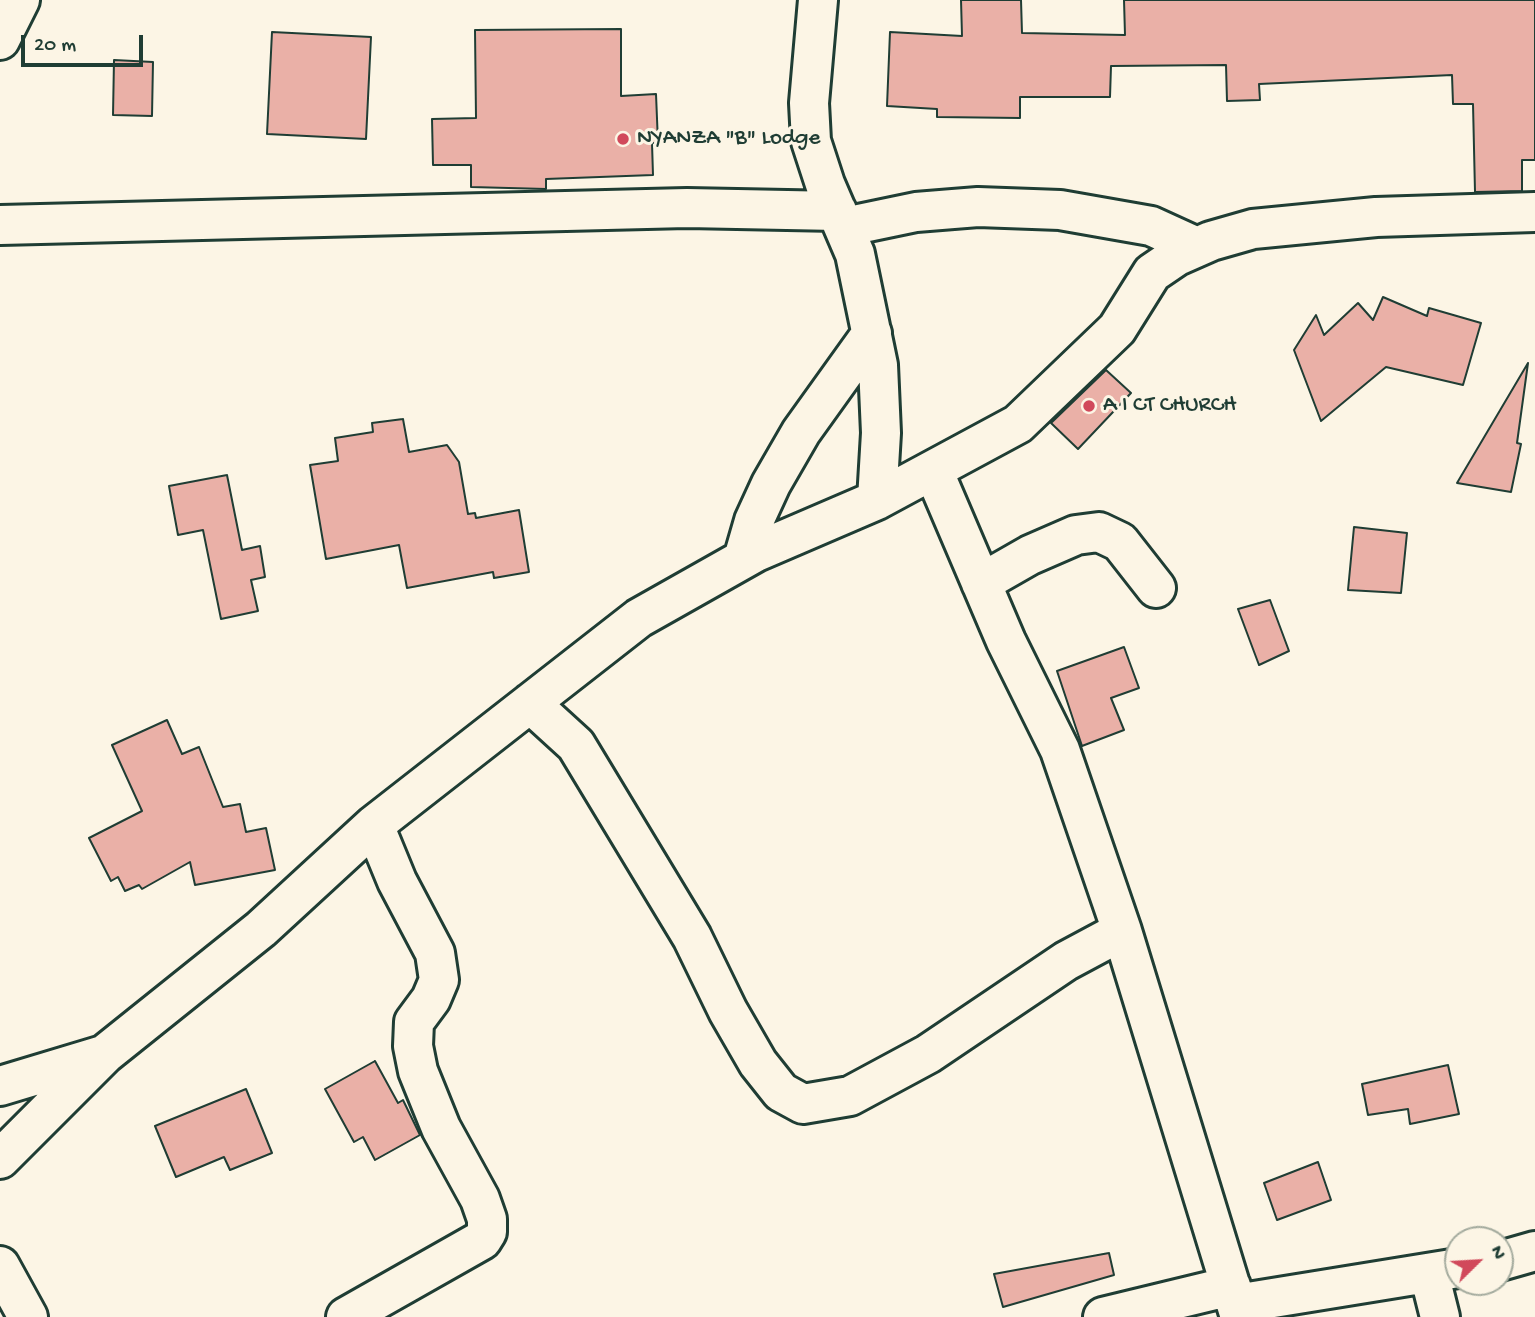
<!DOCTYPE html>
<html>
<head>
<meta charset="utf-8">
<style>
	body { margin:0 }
	#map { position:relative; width:1535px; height:1317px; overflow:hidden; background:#fcf5e5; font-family:"Gochi Hand",sans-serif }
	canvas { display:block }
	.north { position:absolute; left:1444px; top:1226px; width:70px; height:70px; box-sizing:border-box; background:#fcf5e5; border:2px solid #a4ab9e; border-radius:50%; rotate:66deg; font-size:19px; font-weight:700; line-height:28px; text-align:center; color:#1f3d34 }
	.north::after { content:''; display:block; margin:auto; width:24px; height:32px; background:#d1495b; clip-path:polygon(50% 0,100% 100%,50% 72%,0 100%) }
	.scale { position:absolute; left:21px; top:35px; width:122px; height:32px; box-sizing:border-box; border:4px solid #1f3d34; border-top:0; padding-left:9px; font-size:21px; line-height:24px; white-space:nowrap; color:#1f3d34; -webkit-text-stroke:5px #fcf5e5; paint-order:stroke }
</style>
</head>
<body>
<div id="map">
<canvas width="1535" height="1317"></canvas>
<div class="north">N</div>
<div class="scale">20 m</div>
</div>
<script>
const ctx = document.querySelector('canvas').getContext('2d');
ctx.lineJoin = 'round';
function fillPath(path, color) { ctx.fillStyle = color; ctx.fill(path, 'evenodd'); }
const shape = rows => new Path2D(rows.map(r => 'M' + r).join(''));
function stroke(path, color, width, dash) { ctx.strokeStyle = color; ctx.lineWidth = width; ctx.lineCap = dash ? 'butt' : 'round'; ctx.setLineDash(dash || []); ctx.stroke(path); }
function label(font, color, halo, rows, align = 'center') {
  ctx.font = font + ' "Gochi Hand",sans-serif'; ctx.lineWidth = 6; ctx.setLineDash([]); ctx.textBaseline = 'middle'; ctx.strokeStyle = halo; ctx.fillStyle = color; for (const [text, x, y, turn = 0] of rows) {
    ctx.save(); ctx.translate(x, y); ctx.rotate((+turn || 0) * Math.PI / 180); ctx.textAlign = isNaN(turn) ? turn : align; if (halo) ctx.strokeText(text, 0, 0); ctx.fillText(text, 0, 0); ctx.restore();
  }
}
const building = shape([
	[961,0,1021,0,1022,33,1125,35,1124,0,1535,0,1535,160,1522,160,1522,191,1475,192,1473,104,1453,104,1452,75,1259,84,1260,100,1227,101,1226,65,1111,66,1110,97,1020,97,1020,118,937,117,937,109,887,106,890,32,962,36,961,0],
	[621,29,621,96,656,94,658,143,652,143,653,175,546,179,546,189,471,187,471,165,433,165,432,119,476,118,475,30,621,29],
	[272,32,371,37,366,139,267,134,272,32],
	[114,60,153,62,152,116,113,115,114,60],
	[1383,297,1427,316,1429,308,1481,323,1463,385,1386,367,1321,421,1294,350,1316,315,1324,335,1358,303,1373,320,1383,297],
	[1528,363,1517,443,1521,444,1511,492,1457,483,1528,363],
	[1106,370,1131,393,1078,449,1051,423,1106,370],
	[403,419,409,452,447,445,459,462,468,514,475,513,476,518,519,510,529,572,494,578,493,572,407,588,399,545,326,559,310,465,338,461,335,438,373,432,372,423,403,419],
	[227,475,242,550,260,546,265,577,251,580,258,611,221,619,203,530,178,535,169,486,227,475],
	[1354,527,1407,533,1401,593,1348,590,1354,527],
	[1270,600,1289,651,1259,665,1238,609,1270,600],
	[1124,647,1139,688,1111,698,1124,730,1082,746,1057,671,1124,647],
	[167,720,182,754,199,747,223,807,240,804,246,832,266,828,275,870,195,885,190,862,142,889,139,885,125,891,118,877,111,881,89,838,142,811,112,745,167,720],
	[375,1061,398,1103,403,1100,420,1135,375,1160,363,1137,354,1142,325,1089,375,1061],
	[1448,1065,1459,1114,1410,1124,1408,1109,1368,1115,1362,1084,1448,1065],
	[246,1089,272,1153,230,1170,224,1157,176,1177,155,1126,246,1089],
	[1318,1162,1331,1200,1277,1220,1264,1183,1318,1162],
	[1109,1253,1114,1275,1003,1307,994,1274,1109,1253]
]);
fillPath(building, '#eab0a7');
stroke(building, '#1f3d34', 2);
const minor = shape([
	[818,0,809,103,811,141,825,184,855,254,878,365,881,433,877,500],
	[0,40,20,0],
	[0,225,687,208,837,211],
	[844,227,916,212,978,207,1060,210,1151,226,1197,247],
	[933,470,1006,641,1060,750,1122,931,1240,1317],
	[743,559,754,521,771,484,801,432,872,333],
	[981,583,1030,555,1076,535,1099,532,1120,542,1156,588],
	[530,703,576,745,692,937,728,1011,758,1063,781,1092,803,1104,850,1096,928,1054,1066,961,1122,931],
	[0,1086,103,1055],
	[0,1159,105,1054,261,929,374,825,639,618,756,552,877,500,1018,424,1117,329,1152,273,1177,256,1211,241,1253,229,1376,217,1535,212],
	[1500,1261,1535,1251],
	[0,1266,28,1317],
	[1429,1273,1440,1317],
	[1236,1304,1458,1268],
	[346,1317,482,1240,487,1232,487,1219,480,1199,441,1128,418,1071,413,1046,414,1022,431,999,439,980,435,953,397,881,374,825],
	[1103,1317,1231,1286]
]);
stroke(minor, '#1f3d34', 44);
stroke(minor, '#fcf5e5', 38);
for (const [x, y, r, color] of [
	[623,139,7,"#d1495b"],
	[1089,406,7,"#d1495b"]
]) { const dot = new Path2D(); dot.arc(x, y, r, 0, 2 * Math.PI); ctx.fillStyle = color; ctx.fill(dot); stroke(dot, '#fcf5e5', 2.5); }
label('23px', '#1f3d34', '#fcf5e5', [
	["NYANZA \"B\" Lodge",637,139],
	["A I CT CHURCH",1103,406]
], 'left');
</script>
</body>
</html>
